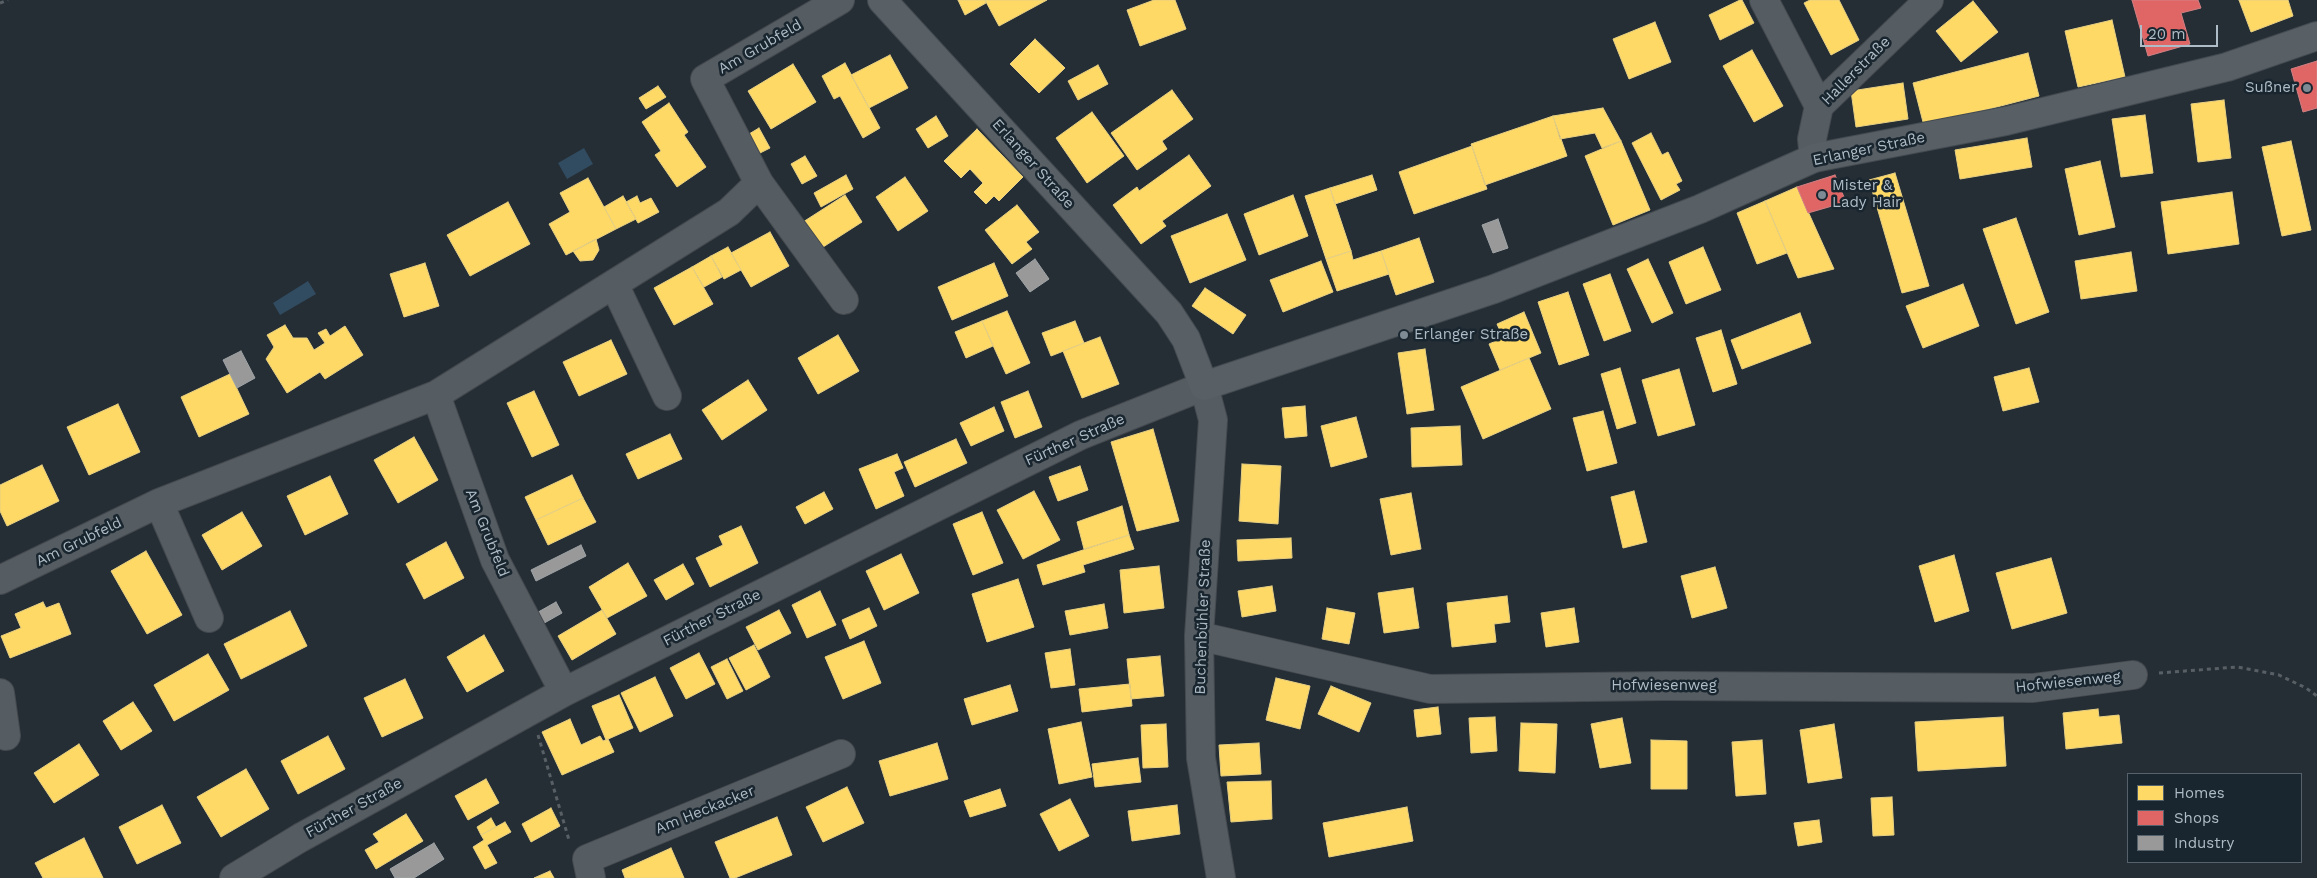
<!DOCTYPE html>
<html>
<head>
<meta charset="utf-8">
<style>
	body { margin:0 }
	#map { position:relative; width:2317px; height:878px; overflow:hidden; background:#262e35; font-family:"Work Sans",sans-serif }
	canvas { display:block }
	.legend { position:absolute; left:2127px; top:773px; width:175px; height:90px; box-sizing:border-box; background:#19262f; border:1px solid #55626c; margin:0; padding:6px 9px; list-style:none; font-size:15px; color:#aebcc7 }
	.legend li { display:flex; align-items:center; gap:10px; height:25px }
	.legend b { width:25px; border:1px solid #55626c }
	.scale { position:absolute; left:2140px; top:25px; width:78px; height:22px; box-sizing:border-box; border:2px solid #aebcc7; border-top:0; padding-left:6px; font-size:15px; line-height:18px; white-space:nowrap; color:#aebcc7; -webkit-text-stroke:4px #19262f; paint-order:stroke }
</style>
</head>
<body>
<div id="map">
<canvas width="2317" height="878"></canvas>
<ul class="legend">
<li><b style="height:14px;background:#ffd966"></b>Homes</li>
<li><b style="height:14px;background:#e06666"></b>Shops</li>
<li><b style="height:14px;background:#999"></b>Industry</li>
</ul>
<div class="scale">20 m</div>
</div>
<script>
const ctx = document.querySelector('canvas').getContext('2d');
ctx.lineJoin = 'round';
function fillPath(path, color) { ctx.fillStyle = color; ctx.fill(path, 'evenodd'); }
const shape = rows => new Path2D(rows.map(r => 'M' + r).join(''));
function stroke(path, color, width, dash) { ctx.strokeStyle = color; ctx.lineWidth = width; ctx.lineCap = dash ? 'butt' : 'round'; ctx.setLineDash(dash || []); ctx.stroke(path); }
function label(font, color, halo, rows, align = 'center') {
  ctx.font = font + ' "Work Sans",sans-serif'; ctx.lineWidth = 5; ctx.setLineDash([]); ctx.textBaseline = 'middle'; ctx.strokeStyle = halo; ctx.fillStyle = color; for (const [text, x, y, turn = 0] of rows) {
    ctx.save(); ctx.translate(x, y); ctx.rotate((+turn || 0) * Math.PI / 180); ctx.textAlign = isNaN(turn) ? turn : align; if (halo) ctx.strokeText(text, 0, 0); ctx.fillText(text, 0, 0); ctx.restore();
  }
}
fillPath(shape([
	[584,148,593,164,567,179,558,163],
	[308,281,316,294,280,315,273,303]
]), '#314b60');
const homes = shape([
	[958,0,985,0,986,3,965,15,958,0],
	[985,0,1047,0,999,26,985,0],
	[1154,0,1175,0,1186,29,1140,46,1127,10,1154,0],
	[1740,0,1742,0,1754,23,1720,40,1709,15,1740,0],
	[1810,0,1839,0,1859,40,1831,55,1804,3,1810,0],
	[2239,0,2288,0,2293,16,2251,32,2239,0],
	[1973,1,1998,32,1961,62,1936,31,1973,1],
	[2112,20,2125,77,2078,87,2065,31,2112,20],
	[1655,22,1671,62,1629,79,1613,39,1655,22],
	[1035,39,1065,68,1039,93,1010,64,1035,39],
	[1752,50,1783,106,1754,122,1723,66,1752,50],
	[2028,53,2039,96,1924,126,1913,83,2028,53],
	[890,55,908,88,869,108,851,75,890,55],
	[845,63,880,128,863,138,840,96,834,99,822,76,845,63],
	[793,64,816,102,771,129,748,91,793,64],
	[1098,65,1108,84,1078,100,1068,81,1098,65],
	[1903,83,1908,119,1856,127,1851,91,1903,83],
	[658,86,666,97,646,109,639,98,658,86],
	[1172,90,1193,119,1162,141,1167,149,1137,170,1111,133,1172,90],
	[2224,100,2231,158,2198,162,2191,104,2224,100],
	[669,103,688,132,684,135,706,167,677,187,655,155,661,151,642,122,669,103],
	[1603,108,1621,141,1602,148,1595,133,1560,139,1553,116,1603,108],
	[1092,112,1124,156,1087,183,1056,138,1092,112],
	[2145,115,2153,173,2121,177,2112,119,2145,115],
	[936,116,948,136,928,148,916,129,936,116],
	[1553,116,1567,156,1485,185,1471,144,1553,116],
	[759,128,770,148,760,153,749,134,759,128],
	[977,129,1023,177,999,201,994,196,986,204,974,192,983,183,970,169,961,178,944,161,977,129],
	[1651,133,1662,155,1668,152,1682,181,1676,184,1680,190,1661,200,1632,143,1651,133],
	[2027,138,2032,167,1960,179,1955,150,2027,138],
	[1621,141,1650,210,1613,225,1585,156,1621,141],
	[2291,141,2311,230,2282,236,2262,147,2291,141],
	[1472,146,1487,189,1414,214,1399,172,1472,146],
	[1189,155,1211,186,1162,221,1166,226,1141,244,1113,205,1137,187,1139,191,1189,155],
	[805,156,817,176,802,184,791,164,805,156],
	[2100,161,2115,227,2079,235,2065,169,2100,161],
	[1895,173,1929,286,1902,293,1869,180,1895,173],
	[846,175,853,189,821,207,814,193,846,175],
	[1372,175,1377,190,1335,204,1330,188,1372,175],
	[905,177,928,211,898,231,876,197,905,177],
	[588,178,616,229,566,255,549,224,570,212,560,193,588,178],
	[1797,187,1834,269,1798,278,1765,201,1797,187],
	[1330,188,1351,251,1326,259,1305,196,1330,188],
	[2232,192,2239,244,2168,254,2161,202,2232,192],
	[845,195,862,222,820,249,803,222,845,195],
	[1293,195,1308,236,1259,255,1244,214,1293,195],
	[623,196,636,219,616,229,604,207,623,196],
	[637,196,640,203,651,198,659,212,638,223,626,202,637,196],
	[1765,201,1787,253,1757,264,1737,213,1765,201],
	[508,202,530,244,470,276,447,235,508,202],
	[1017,205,1039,232,1026,242,1032,249,1012,264,985,230,1017,205],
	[1227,214,1246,260,1190,283,1171,236,1227,214],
	[2016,218,2049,312,2016,324,1983,229,2016,218],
	[770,232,789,266,751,287,731,253,770,232],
	[1419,238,1434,282,1396,295,1381,251,1419,238],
	[596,239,599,250,593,260,580,261,573,251,596,239],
	[728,247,741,270,724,279,711,256,728,247],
	[1703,247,1721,290,1686,304,1669,262,1703,247],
	[1351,251,1353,260,1381,251,1389,274,1337,291,1326,259,1351,251],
	[2131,252,2137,291,2081,299,2075,261,2131,252],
	[711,256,722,277,704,287,692,267,711,256],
	[1648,259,1673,313,1652,323,1627,269,1648,259],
	[1321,261,1333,292,1283,312,1270,280,1321,261],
	[425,263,439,306,404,317,390,274,425,263],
	[994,263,1008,296,952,320,938,287,994,263],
	[692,267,713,304,674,325,654,288,692,267],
	[1610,274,1631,331,1604,341,1583,284,1610,274],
	[1963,284,1979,326,1923,348,1906,306,1963,284],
	[1205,288,1246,315,1233,334,1192,306,1205,288],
	[1568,292,1589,355,1559,365,1538,302,1568,292],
	[1007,311,1030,363,1006,374,982,321,1007,311],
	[1524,312,1541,353,1500,370,1489,344,1503,338,1497,324,1524,312],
	[1800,313,1811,343,1742,369,1731,340,1800,313],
	[982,321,993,346,966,358,955,332,982,321],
	[1075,321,1084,343,1051,356,1042,333,1075,321],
	[285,325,293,338,307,338,314,350,325,343,318,333,326,329,330,336,345,326,363,355,325,379,320,372,287,393,266,359,274,347,267,335,285,325],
	[1721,330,1737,384,1713,392,1696,338,1721,330],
	[838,335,859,371,818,394,798,358,838,335],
	[1100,337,1119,384,1082,398,1063,351,1100,337],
	[611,340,627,374,579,396,563,362,611,340],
	[1425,349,1434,410,1407,414,1398,353,1425,349],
	[1529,358,1551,409,1483,439,1461,387,1529,358],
	[1620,368,1636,423,1617,429,1601,374,1620,368],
	[2029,368,2039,402,2003,411,1994,377,2029,368],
	[1679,369,1695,425,1658,436,1642,380,1679,369],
	[230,374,249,414,199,437,181,397,230,374],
	[748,380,767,410,722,440,702,410,748,380],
	[534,391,559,445,532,457,507,403,534,391],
	[1028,391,1042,427,1015,438,1001,402,1028,391],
	[118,404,140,452,89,475,67,427,118,404],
	[1305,406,1307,436,1285,438,1282,408,1305,406],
	[994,407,1004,431,971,446,960,423,994,407],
	[1603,411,1617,463,1587,471,1573,418,1603,411],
	[1356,417,1367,457,1331,467,1321,426,1356,417],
	[1460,426,1462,465,1412,467,1411,428,1460,426],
	[1153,429,1179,521,1137,531,1111,442,1153,429],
	[670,434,682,459,638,479,626,454,670,434],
	[414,437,438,480,398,503,374,460,414,437],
	[956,439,967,463,915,487,904,462,956,439],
	[897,454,903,468,894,472,904,496,876,509,859,469,897,454],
	[1242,464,1281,466,1278,524,1239,521,1242,464],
	[42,465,59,501,7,526,0,511,0,485,42,465],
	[1080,466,1088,490,1058,501,1049,477,1080,466],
	[572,475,583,498,536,520,525,497,572,475],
	[330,476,348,514,305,535,287,496,330,476],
	[1034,491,1060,540,1023,559,997,510,1034,491],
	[1634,491,1647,542,1623,548,1611,497,1634,491],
	[824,492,833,509,805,524,796,507,824,492],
	[1411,493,1421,549,1391,555,1380,499,1411,493],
	[583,498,596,522,548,545,536,520,583,498],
	[1122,506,1129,535,1084,549,1077,522,1122,506],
	[242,512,262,546,222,570,202,535,242,512],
	[982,512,1003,563,973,575,953,524,982,512],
	[741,526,758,563,710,587,696,558,723,545,719,536,741,526],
	[1129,535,1134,549,1083,565,1085,572,1043,585,1037,565,1129,535],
	[1291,538,1292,558,1238,561,1237,540,1291,538],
	[446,542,464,578,424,599,406,564,446,542],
	[146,551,182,615,147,634,111,571,146,551],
	[901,554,919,593,884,610,866,571,901,554],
	[1954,555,1969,611,1935,622,1919,566,1954,555],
	[2051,558,2067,613,2012,629,1996,573,2051,558],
	[628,563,647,596,607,618,589,587,628,563],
	[683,564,694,584,666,600,654,580,683,564],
	[1159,566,1164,608,1124,613,1120,570,1159,566],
	[1715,567,1727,608,1692,618,1681,576,1715,567],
	[1018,579,1034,627,987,642,972,594,1018,579],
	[1272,586,1276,611,1242,617,1238,591,1272,586],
	[1413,588,1419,628,1384,633,1378,593,1413,588],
	[820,591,836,625,807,638,792,605,820,591],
	[1507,596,1510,622,1494,624,1496,642,1452,647,1447,603,1507,596],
	[43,602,46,608,59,603,71,634,10,658,1,636,21,628,15,614,43,602],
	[1104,604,1108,628,1070,635,1065,611,1104,604],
	[869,608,877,626,850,639,842,620,869,608],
	[1327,608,1355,613,1349,644,1322,639,1327,608],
	[1574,608,1579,642,1546,647,1541,613,1574,608],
	[602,610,616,634,572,660,558,636,602,610],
	[779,610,791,633,758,650,746,627,779,610],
	[290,611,307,646,241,679,224,644,290,611],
	[484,635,504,671,467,692,447,657,484,635],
	[864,641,881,683,843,699,825,657,864,641],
	[754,645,770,677,746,690,729,658,754,645],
	[1070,649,1075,685,1051,688,1045,653,1070,649],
	[699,653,715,684,686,699,670,668,699,653],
	[208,654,229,690,174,721,154,685,208,654],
	[1160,656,1164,696,1131,699,1127,659,1160,656],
	[727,659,743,691,727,699,711,667,727,659],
	[655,677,673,716,640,732,621,693,655,677],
	[1276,678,1310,686,1300,729,1266,720,1276,678],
	[405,679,423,718,382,737,364,698,405,679],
	[1130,684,1132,706,1082,712,1079,689,1130,684],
	[1010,685,1018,711,972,725,964,699,1010,685],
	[1331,686,1371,703,1359,732,1318,714,1331,686],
	[619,695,633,728,606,740,592,706,619,695],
	[133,702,152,731,121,750,103,721,133,702],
	[1438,707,1441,734,1417,737,1414,710,1438,707],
	[2098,709,2099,717,2119,715,2122,743,2066,749,2063,713,2098,709],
	[1495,717,1497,751,1471,753,1469,718,1495,717],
	[2003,717,2006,766,1918,771,1915,722,2003,717],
	[1622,718,1631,763,1600,768,1591,724,1622,718],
	[570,719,581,745,600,736,603,741,608,739,614,752,562,775,542,732,570,719],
	[1081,722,1092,777,1059,784,1048,729,1081,722],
	[1521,723,1557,724,1555,773,1519,771,1521,723],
	[1166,724,1168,767,1143,768,1141,725,1166,724],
	[1834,724,1842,778,1808,783,1800,730,1834,724],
	[328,736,345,769,298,794,281,761,328,736],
	[1651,740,1687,741,1687,789,1651,789,1651,740],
	[1762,740,1766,794,1736,796,1732,742,1762,740],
	[937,743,948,779,890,796,879,761,937,743],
	[1259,743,1261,774,1221,776,1219,745,1259,743],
	[79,744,99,775,54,803,34,773,79,744],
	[1138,758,1141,782,1095,787,1092,764,1138,758],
	[246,769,269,809,221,837,197,797,246,769],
	[486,779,499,803,468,820,455,796,486,779],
	[1271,781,1272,819,1231,822,1227,782,1271,781],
	[847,787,864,823,823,842,806,807,847,787],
	[1000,789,1006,806,970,817,964,801,1000,789],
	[1892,797,1894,835,1873,836,1871,798,1892,797],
	[1070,799,1089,836,1059,851,1040,814,1070,799],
	[162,805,181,843,137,864,119,827,162,805],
	[1177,805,1180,834,1132,841,1128,811,1177,805],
	[1407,807,1413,841,1329,857,1323,823,1407,807],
	[551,808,560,826,531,842,522,824,551,808],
	[406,814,423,841,376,869,365,850,379,842,373,834,406,814],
	[777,817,792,855,735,878,730,878,715,842,777,817],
	[491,818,496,827,481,835,477,827,491,818],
	[1819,820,1822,842,1798,846,1794,823,1819,820],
	[505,822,511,832,487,845,497,863,485,869,473,847,484,840,481,835,505,822],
	[84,838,103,878,43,878,35,863,84,838],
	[671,848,684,878,625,878,622,870,671,848],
	[550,871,554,878,534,878,550,871]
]);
fillPath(homes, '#ffd966');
stroke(homes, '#e7d083', 1);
const shops = shape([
	[2132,0,2198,0,2201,8,2181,13,2190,44,2148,56,2132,0],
	[2317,61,2317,108,2303,112,2291,69,2317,61],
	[1835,175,1846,202,1808,213,1797,187,1835,175]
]);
fillPath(shops, '#e06666');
stroke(shops, '#d18083', 1);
const industry = shape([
	[1498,219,1508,248,1493,253,1482,225,1498,219],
	[1035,259,1049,279,1030,292,1016,273,1035,259],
	[241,351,255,378,237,388,223,360,241,351],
	[581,545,586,556,536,581,531,570,581,545],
	[556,602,562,613,539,626,533,615,556,602],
	[434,843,444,859,414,878,395,878,390,869,434,843]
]);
fillPath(industry, '#999');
stroke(industry, '#9fa4a7', 1);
const minor = shape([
	[1764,0,1819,106],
	[1814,158,1812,139,1819,106,1929,0],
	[759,183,844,300],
	[614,284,667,396],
	[436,395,495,560,564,692],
	[159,503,209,618],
	[0,580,159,503,436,395,729,212,759,183,705,79,840,0],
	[1199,636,1430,689,1665,686,2033,688,2133,675],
	[0,693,6,736],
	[234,878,300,838,564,692,1081,435,1204,386,1213,420,1199,636,1201,758,1221,878],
	[591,878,587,859,841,754]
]);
const major = shape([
	[882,0,1169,313,1186,339,1204,386,1494,289,1700,209,1814,158,2006,121,2227,67,2317,36]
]);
stroke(minor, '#444a4f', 30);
stroke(major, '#434b51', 30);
stroke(shape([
	[0,3,8,0],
	[2159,673,2237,667,2279,675,2306,688,2317,696],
	[538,735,569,840]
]), '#586066', 3, [4, 4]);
stroke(minor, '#565d62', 28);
stroke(major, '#585f65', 28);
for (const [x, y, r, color] of [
	[2307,88,5,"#7e8a94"],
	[1822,195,5,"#7e8a94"],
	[1404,335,5,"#7e8a94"]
]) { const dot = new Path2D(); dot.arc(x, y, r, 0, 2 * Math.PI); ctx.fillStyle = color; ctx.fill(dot); stroke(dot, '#19262f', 2); }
label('15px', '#aebcc7', '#19262f', [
	["Am Grubfeld",760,47,-30],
	["Hallerstraße",1856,71,-45],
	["Erlanger Straße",1869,149,-12],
	["Erlanger Straße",1033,164,48],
	["Fürther Straße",1075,440,-24],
	["Am Grubfeld",487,533,68],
	["Am Grubfeld",79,542,-26],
	["Buchenbühler Straße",1203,617,-88],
	["Fürther Straße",712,618,-27],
	["Hofwiesenweg",2068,682,-6],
	["Hofwiesenweg",1664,686],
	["Fürther Straße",354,808,-29],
	["Am Heckacker",705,810,-22]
]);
label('15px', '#aebcc7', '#19262f', [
	["Sußner",2297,88,"right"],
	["Mister &",1832,186],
	["Lady Hair",1832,203],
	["Erlanger Straße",1414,335]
], 'left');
</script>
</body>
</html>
